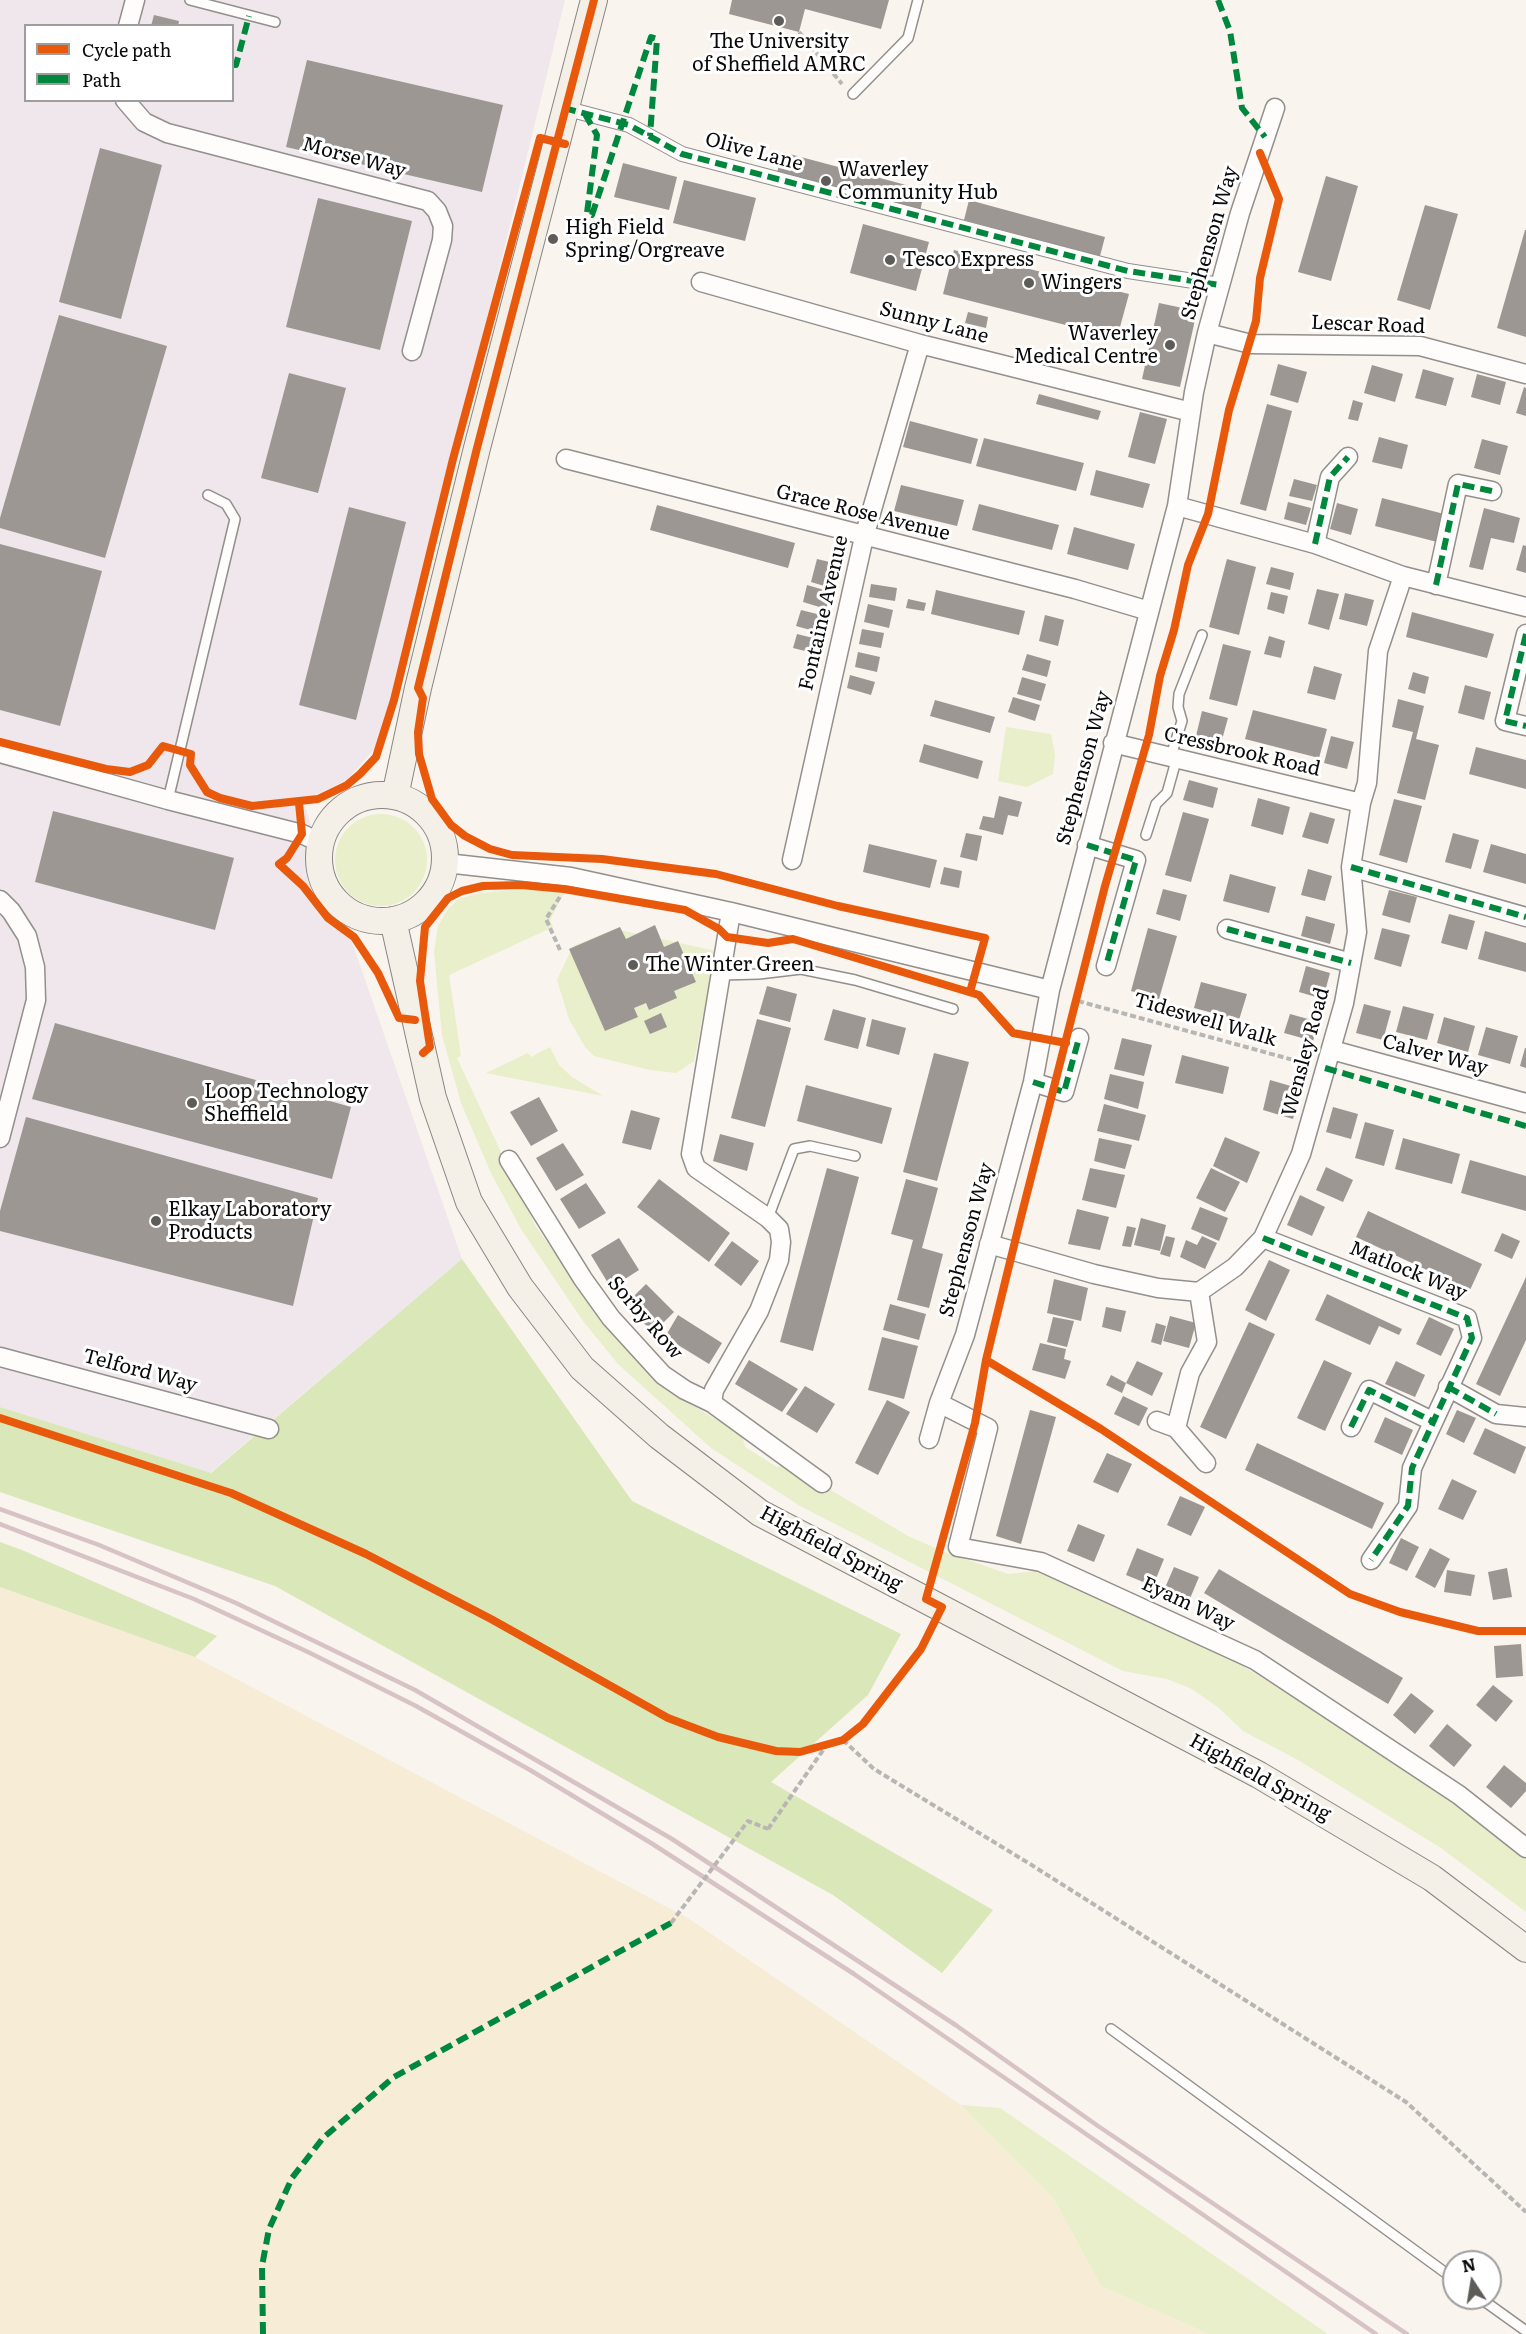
<!DOCTYPE html>
<html>
<head>
<meta charset="utf-8">
<style>
	body { margin:0 }
	#map { position:relative; width:1526px; height:2334px; overflow:hidden; background:#f9f4ed; font-family:Literata,serif }
	canvas { display:block }
	.legend { position:absolute; left:24px; top:24px; width:210px; height:78px; box-sizing:border-box; background:#fff; border:2px solid #9d9d9d; margin:0; padding:8px 10px; list-style:none; font-size:18px; color:#0a0a0a }
	.legend li { display:flex; align-items:center; gap:12px; height:30px }
	.legend b { width:30px; border:2px solid #9d9d9d }
	.north { position:absolute; left:1442px; top:2250px; width:60px; height:60px; box-sizing:border-box; background:#fff; border:2px solid #9d9d9d; border-radius:50%; rotate:348deg; font-size:16px; font-weight:700; line-height:24px; text-align:center; color:#0a0a0a }
	.north::after { content:''; display:block; margin:auto; width:21px; height:27px; background:#5e5c59; clip-path:polygon(50% 0,100% 100%,50% 72%,0 100%) }
</style>
</head>
<body>
<div id="map">
<canvas width="1526" height="2334"></canvas>
<ul class="legend">
<li><b style="height:8px;background:#e8590c"></b>Cycle path</li>
<li><b style="height:8px;background:#00873e"></b>Path</li>
</ul>
<div class="north">N</div>
</div>
<script>
const ctx = document.querySelector('canvas').getContext('2d');
ctx.lineJoin = 'round';
function fillPath(path, color) { ctx.fillStyle = color; ctx.fill(path, 'evenodd'); }
const shape = rows => new Path2D(rows.map(r => 'M' + r).join(''));
function stroke(path, color, width, dash) { ctx.strokeStyle = color; ctx.lineWidth = width; ctx.lineCap = dash ? 'butt' : 'round'; ctx.setLineDash(dash || []); ctx.stroke(path); }
function label(font, color, halo, rows, align = 'center') {
  ctx.font = font + ' Literata,serif'; ctx.lineWidth = 6; ctx.setLineDash([]); ctx.textBaseline = 'middle'; ctx.strokeStyle = halo; ctx.fillStyle = color; for (const [text, x, y, turn = 0] of rows) {
    ctx.save(); ctx.translate(x, y); ctx.rotate((+turn || 0) * Math.PI / 180); ctx.textAlign = isNaN(turn) ? turn : align; if (halo) ctx.strokeText(text, 0, 0); ctx.fillText(text, 0, 0); ctx.restore();
  }
}
fillPath(shape([
	[0,0,565,0,385,737,347,780,303,801,462,1259,210,1473,0,1407],
	[26,26,232,26,232,100,26,100]
]), '#efe7eb');
fillPath(shape([
	[0,1587,195,1657,688,1918,961,2105,1054,2199,1101,2286,1209,2334,0,2334]
]), '#f7edd7');
fillPath(shape([
	[1006,727,1051,734,1055,755,1053,774,1027,787,998,781],
	'335 860a46 46 0 1 1 92 0a46 46 0 1 1-92 0Z',
	[528,889,564,893,550,920,553,927,449,975,461,1056,457,1058,535,1225,593,1308,660,1386,742,1435,745,1447,777,1467,787,1464,908,1536,942,1551,1008,1574,1045,1570,1185,1631,1378,1748,1526,1853,1526,1912,1441,1848,1298,1760,1243,1731,1219,1708,1192,1689,1167,1679,1123,1671,800,1506,711,1448,618,1364,583,1321,521,1229,491,1173,461,1103,442,1035,434,952,438,926,447,910,458,899,480,893],
	[615,929,716,951,694,1061,676,1073,650,1070,594,1056,585,1047,569,1019,557,980,573,946],
	[550,1047,559,1065,572,1077,603,1096,486,1073,528,1053,531,1057],
	[961,2105,1000,2108,1328,2334,1209,2334,1101,2286,1054,2199]
]), '#e8efca');
fillPath(shape([
	[462,1259,632,1501,901,1634,868,1695,771,1782,993,1910,942,1973,833,1895,275,1586,0,1492,0,1407,211,1473],
	[0,1542,22,1550,217,1636,195,1657,0,1587]
]), '#dae7b8');
fillPath(shape([
	[732,0,889,0,881,29,805,9,799,32,729,14],
	[154,15,179,21,178,26,151,26],
	[307,60,503,105,482,192,286,147],
	[100,148,162,165,121,319,59,302],
	[782,152,925,190,920,211,777,173],
	[623,163,677,177,669,210,614,197],
	[1326,176,1358,186,1331,281,1298,272],
	[684,180,756,198,745,241,673,223],
	[318,198,412,221,380,350,286,327],
	[969,200,1105,237,1100,256,964,220],
	[1425,205,1458,214,1430,310,1397,300],
	[863,224,929,242,916,291,850,273],
	[1525,230,1526,230,1526,337,1497,328],
	[954,250,1129,294,1117,338,943,294],
	[1159,303,1197,311,1180,387,1142,379],
	[968,312,988,317,986,328,965,323],
	[59,315,167,346,105,558,0,528,0,518],
	[1278,364,1307,372,1298,403,1270,395],
	[1372,365,1403,374,1395,402,1364,393],
	[1423,369,1454,378,1446,406,1415,398],
	[289,373,346,388,318,493,261,478],
	[1477,374,1506,382,1500,405,1471,397],
	[1524,387,1526,388,1526,416,1516,413],
	[1039,394,1101,411,1098,420,1036,404],
	[1353,400,1363,403,1358,421,1348,419],
	[1267,404,1292,411,1266,511,1240,504],
	[1140,412,1167,419,1155,464,1128,457],
	[910,421,978,439,971,464,903,447],
	[1379,437,1408,445,1402,469,1372,462],
	[984,438,1084,463,1076,491,976,466],
	[1482,439,1508,446,1500,475,1474,468],
	[1096,470,1150,484,1143,508,1090,495],
	[1294,479,1317,485,1312,501,1289,496],
	[901,485,964,500,957,526,894,511],
	[1382,498,1448,515,1441,543,1375,526],
	[1288,502,1311,508,1306,525,1284,519],
	[1337,503,1358,509,1351,535,1330,529],
	[979,504,1059,525,1052,550,972,530],
	[657,505,795,543,788,568,650,530],
	[349,507,406,522,356,720,299,705],
	[1484,508,1520,518,1514,543,1491,538,1483,570,1469,567],
	[1074,527,1135,544,1128,570,1067,554],
	[0,544,102,571,60,726,0,710],
	[1523,545,1526,546,1526,573,1516,570],
	[817,559,838,564,831,588,811,582],
	[1227,559,1256,567,1239,635,1209,627],
	[1271,567,1294,573,1290,590,1266,584],
	[871,584,897,588,895,601,869,597],
	[807,585,831,592,826,609,803,602],
	[1317,589,1339,594,1329,630,1308,624],
	[936,590,1025,611,1019,635,931,614],
	[1271,592,1288,596,1284,614,1267,609],
	[1345,593,1374,600,1367,626,1339,619],
	[908,599,926,603,924,611,906,608],
	[868,604,893,610,889,628,864,622],
	[801,610,825,616,821,633,796,626],
	[1412,612,1494,634,1487,658,1406,637],
	[1045,615,1064,620,1058,646,1039,641],
	[862,629,884,633,881,648,859,644],
	[797,634,817,639,813,653,793,648],
	[1269,636,1285,641,1281,658,1264,654],
	[1223,644,1251,651,1237,706,1209,699],
	[858,652,880,657,877,672,855,667],
	[1027,654,1051,661,1047,677,1022,670],
	[1314,666,1342,674,1335,700,1307,693],
	[1413,672,1429,677,1425,694,1408,689],
	[850,675,875,682,871,695,847,688],
	[1022,677,1046,684,1041,701,1017,694],
	[1465,685,1491,692,1484,720,1458,713],
	[1013,697,1040,705,1035,721,1008,712],
	[1398,699,1424,706,1416,739,1439,745,1425,800,1397,793,1413,732,1392,727],
	[935,700,995,717,990,733,930,716],
	[1253,710,1327,729,1319,758,1245,739],
	[1202,711,1228,718,1220,747,1195,740],
	[1331,736,1354,742,1347,769,1324,763],
	[924,744,983,761,978,779,919,762],
	[1476,747,1526,760,1526,789,1469,774],
	[1189,780,1218,788,1213,808,1183,800],
	[999,796,1022,802,1018,817,1008,815,1003,835,979,829,983,816,994,818],
	[1258,798,1290,807,1283,835,1251,826],
	[1394,799,1422,806,1407,863,1379,855],
	[53,811,234,858,215,930,35,882],
	[1183,812,1209,819,1191,882,1165,875],
	[1310,812,1335,819,1328,844,1302,837],
	[966,833,982,836,977,861,960,857],
	[1453,833,1479,840,1471,869,1445,862],
	[869,844,937,860,930,888,863,872],
	[1491,844,1526,854,1526,884,1483,872],
	[944,867,962,871,959,888,940,884],
	[1308,869,1332,876,1325,901,1301,895],
	[1230,874,1276,887,1269,913,1223,901],
	[1163,889,1187,895,1180,921,1156,914],
	[1389,890,1417,897,1410,923,1382,915],
	[1449,914,1475,921,1467,950,1441,943],
	[1306,916,1335,924,1330,944,1301,936],
	[655,925,664,947,678,941,696,982,674,991,677,998,649,1010,646,1003,634,1008,638,1017,605,1031,569,949,620,927,626,939],
	[1148,928,1177,936,1159,999,1131,991],
	[1382,928,1410,935,1401,967,1374,959],
	[1485,931,1526,943,1526,972,1478,959],
	[1306,966,1330,973,1323,999,1299,992],
	[1201,982,1247,994,1239,1020,1194,1008],
	[767,986,797,994,790,1022,759,1014],
	[1364,1004,1391,1011,1383,1040,1356,1033],
	[1403,1006,1434,1014,1427,1040,1396,1032],
	[833,1009,866,1018,858,1049,824,1040],
	[661,1013,667,1027,650,1034,644,1021],
	[1290,1014,1319,1022,1313,1041,1284,1033],
	[1444,1017,1475,1026,1468,1052,1437,1043],
	[757,1019,791,1028,765,1127,731,1118],
	[872,1019,906,1028,899,1055,866,1046],
	[55,1023,351,1107,332,1179,32,1099],
	[1486,1027,1518,1036,1510,1064,1478,1055],
	[1122,1038,1152,1045,1144,1076,1114,1069],
	[1525,1048,1526,1048,1526,1068,1520,1066],
	[934,1053,969,1062,937,1181,903,1172],
	[1182,1055,1229,1067,1223,1094,1175,1083],
	[1110,1074,1144,1082,1138,1109,1104,1099],
	[1270,1080,1301,1089,1293,1119,1263,1110],
	[806,1085,892,1108,882,1144,797,1121],
	[539,1097,558,1131,531,1146,510,1112],
	[1104,1104,1146,1115,1139,1141,1097,1131],
	[1333,1107,1358,1114,1351,1139,1326,1132],
	[631,1110,660,1118,651,1150,622,1143],
	[26,1117,318,1198,293,1306,0,1231,0,1211],
	[1365,1122,1394,1130,1384,1166,1355,1158],
	[720,1134,754,1143,747,1171,713,1161],
	[1225,1137,1260,1152,1247,1183,1213,1166],
	[1099,1138,1132,1145,1125,1169,1094,1161],
	[1403,1138,1460,1154,1452,1184,1395,1169],
	[563,1143,584,1175,556,1191,536,1158],
	[1470,1160,1526,1176,1526,1211,1461,1193],
	[1326,1167,1353,1180,1343,1202,1316,1190],
	[827,1168,859,1177,813,1351,780,1342],
	[1090,1168,1125,1175,1116,1208,1082,1200],
	[1211,1168,1240,1182,1225,1212,1196,1198],
	[659,1179,730,1233,709,1262,637,1207],
	[906,1179,938,1188,922,1248,943,1254,929,1308,897,1300,913,1240,891,1234],
	[586,1183,606,1213,579,1229,560,1199],
	[1300,1195,1325,1207,1312,1236,1287,1225],
	[1200,1207,1228,1218,1219,1241,1191,1229],
	[1077,1209,1109,1217,1100,1250,1068,1244],
	[1368,1211,1482,1264,1470,1290,1356,1237],
	[1141,1218,1166,1225,1160,1251,1134,1245],
	[1127,1226,1136,1228,1131,1247,1122,1246],
	[1502,1233,1520,1241,1512,1259,1494,1251],
	[1166,1236,1175,1238,1170,1257,1160,1254],
	[1202,1236,1217,1243,1205,1269,1180,1257,1186,1240,1197,1245],
	[619,1238,639,1270,611,1288,591,1255],
	[732,1241,759,1261,741,1286,714,1265],
	[1269,1260,1290,1270,1266,1321,1245,1310],
	[1526,1277,1526,1340,1500,1396,1476,1384],
	[1054,1279,1088,1288,1081,1321,1047,1313],
	[646,1284,674,1312,654,1332,624,1306],
	[1327,1294,1402,1329,1399,1335,1379,1326,1370,1345,1315,1320],
	[890,1304,926,1314,919,1340,883,1330],
	[1106,1307,1126,1311,1121,1332,1102,1327],
	[678,1315,722,1343,709,1364,665,1337],
	[1170,1316,1196,1323,1189,1348,1163,1341],
	[1053,1317,1074,1321,1067,1347,1047,1342],
	[1429,1317,1454,1329,1441,1356,1416,1344],
	[1249,1322,1275,1334,1226,1439,1200,1427],
	[1156,1323,1166,1326,1161,1345,1151,1342],
	[882,1337,918,1346,904,1399,868,1390],
	[1040,1343,1066,1349,1064,1359,1071,1361,1065,1379,1032,1370],
	[749,1360,798,1389,782,1412,735,1384],
	[1324,1360,1352,1373,1325,1431,1297,1418],
	[1137,1361,1163,1373,1152,1396,1126,1383,1122,1393,1106,1385,1111,1375,1126,1383],
	[1396,1361,1425,1375,1415,1397,1385,1384],
	[805,1386,835,1404,817,1433,786,1414],
	[1123,1396,1148,1408,1139,1426,1114,1414],
	[887,1400,910,1412,878,1475,855,1463],
	[1030,1410,1056,1417,1021,1544,996,1536],
	[1457,1410,1476,1418,1464,1443,1446,1434],
	[1385,1417,1413,1430,1402,1455,1374,1442],
	[1485,1428,1526,1447,1515,1474,1473,1454],
	[1257,1443,1384,1503,1372,1529,1245,1470],
	[1107,1453,1132,1464,1118,1493,1093,1482],
	[1452,1479,1477,1491,1463,1520,1438,1509],
	[1180,1496,1205,1507,1191,1536,1167,1525],
	[1078,1524,1105,1535,1094,1562,1067,1551],
	[1401,1538,1419,1547,1407,1571,1389,1563],
	[1137,1548,1164,1559,1153,1586,1126,1575],
	[1430,1548,1450,1559,1435,1588,1415,1577],
	[1174,1567,1199,1577,1189,1601,1164,1590],
	[1507,1568,1512,1597,1493,1600,1488,1572],
	[1219,1569,1403,1678,1388,1704,1204,1593],
	[1447,1570,1475,1575,1471,1596,1444,1592],
	[1521,1644,1523,1676,1496,1678,1494,1646],
	[1493,1685,1513,1701,1496,1722,1476,1705],
	[1411,1693,1434,1711,1415,1734,1393,1715],
	[1447,1724,1472,1745,1454,1767,1429,1746],
	[1504,1765,1526,1783,1526,1791,1511,1808,1486,1787]
]), '#9c9793');
const service = shape([
	[190,0,275,22],
	[853,94,908,38,918,0],
	[1170,759,1182,721,1178,707,1179,694,1202,635],
	[168,800,235,519,226,504,208,495],
	[1146,835,1156,804,1167,793,1176,761],
	[721,975,759,974,801,969,855,980,953,1009],
	[768,1218,794,1149,810,1146,855,1156],
	[1111,2029,1454,2279],
	[1480,2298,1526,2331]
]);
const pedestrian = shape([
	[564,108,629,125,682,154,1128,271,1220,285]
]);
const minor = shape([
	[128,26,135,0],
	[125,100,144,122,167,133,428,201,437,211,443,226,442,240,412,351],
	[701,282,920,344,1191,412],
	[1207,333,1251,344,1420,346,1526,374],
	[566,459,1075,589,1149,611],
	[1177,506,1315,544,1403,576,1526,607],
	[1315,544,1330,477,1348,457],
	[1436,585,1458,484,1492,491],
	[1526,634,1505,721,1526,726],
	[1113,743,1361,803],
	[0,753,168,800,302,834,321,843],
	[1087,845,1136,860,1106,966],
	[792,860,864,537,920,344],
	[446,863,571,877,731,912,1050,990],
	[1351,867,1526,917],
	[0,900,11,911,27,936,35,967,36,1000,0,1138],
	[1227,929,1351,963],
	[1332,1050,1526,1103],
	[1033,1082,1064,1092,1079,1038],
	[509,1160,583,1279,611,1318,663,1375,685,1390,712,1403,822,1483],
	[1263,1238,1467,1318,1472,1338,1412,1468,1408,1506,1371,1560],
	[989,1244,1094,1274,1158,1288,1199,1292,1235,1267,1263,1238,1301,1154,1344,1003,1357,932,1351,867,1361,803,1367,783,1378,651,1403,576],
	[0,1357,269,1429],
	[1448,1387,1496,1414,1526,1417],
	[712,1403,714,1390,759,1311,779,1260,781,1242,779,1229,768,1218,696,1168,691,1154,731,912],
	[939,1403,988,1428,958,1547,1041,1562,1255,1660,1459,1795,1526,1848],
	[1157,1421,1176,1428,1190,1373,1207,1342,1199,1292],
	[1351,1427,1369,1390,1432,1421],
	[1176,1428,1206,1463],
	[929,1439,939,1403,965,1335,1033,1082,1050,990,1177,506,1194,392,1207,333,1240,213,1275,108]
]);
const secondary = shape([
	'319 858a63 63 0 1 1 126 0a63 63 0 1 1-126 0Z',
	[395,796,418,688,477,448,594,0],
	[393,920,433,1098,469,1202,520,1287,582,1368,659,1436,760,1513,1259,1775,1432,1878,1526,1949]
]);
stroke(service, '#928f8c', 12);
stroke(pedestrian, '#928f8c', 16);
stroke(minor, '#928f8c', 21);
stroke(secondary, '#888683', 28);
stroke(shape([
	[799,32,842,84],
	[560,950,546,919,561,895],
	[1078,1001,1308,1064],
	[843,1740,874,1769,1030,1864,1406,2102,1526,2212],
	[768,1829,826,1746]
]), '#b7b6b5', 4, [6, 3]);
stroke(service, '#fefdfc', 9);
stroke(pedestrian, '#fefdfc', 14);
stroke(minor, '#fefdfc', 18);
stroke(secondary, '#f4f0e7', 26);
stroke(shape([
	[0,1509,99,1545,236,1603,415,1690,672,1839,957,2026,1098,2126,1407,2334],
	[0,1524,194,1599,308,1652,416,1706,530,1770,651,1843,854,1974,1376,2334]
]), '#d7c2c6', 4.5);
stroke(shape([
	[671,1923,748,1821,768,1829]
]), '#b7b6b5', 4, [6, 3]);
stroke(shape([
	[1218,0,1230,31,1242,108,1265,137],
	[232,64,236,65,249,16],
	[564,108,629,125,682,154,1128,271,1220,285],
	[585,114,597,135,587,213,592,215,651,37,657,39,650,136],
	[1315,544,1330,477,1348,457],
	[1436,585,1458,484,1492,491],
	[1526,634,1505,721,1526,726],
	[1087,845,1136,860,1106,966],
	[1351,867,1526,917],
	[1227,929,1351,963],
	[1325,1068,1526,1126],
	[1033,1082,1064,1092,1079,1038],
	[1263,1238,1467,1318,1472,1338,1412,1468,1408,1506,1371,1560],
	[1448,1387,1496,1414],
	[1351,1427,1369,1390,1432,1421],
	[263,2334,262,2266,269,2229,292,2178,323,2138,394,2077,671,1923]
]), '#00873e', 6, [12, 6]);
stroke(shape([
	[594,0,477,448,418,688,423,698,418,732,419,754,432,799,451,825,465,836,490,849,512,855,602,859,716,874,838,906,985,938,970,992],
	[0,742,106,769,130,772,148,765,163,746,191,754,190,765,207,792,220,798,252,806,318,799,347,785,360,774,376,757,394,700,453,459,540,138,565,144],
	[299,803,302,834,287,858,279,864,303,886,328,918,354,937,378,973,399,1018,415,1020],
	[423,1053,430,1047,420,981,425,927,448,898,462,891,483,886,521,885,564,889,685,910,719,929,727,937,768,943,793,939,979,995,1013,1033,1066,1043],
	[986,1360,1101,1429,1350,1594,1400,1612,1478,1631,1526,1631],
	[0,1418,231,1493,366,1554,491,1619,668,1718,718,1737,776,1751,800,1752,843,1740,863,1724,921,1649,942,1607,926,1599,975,1423,986,1360,1020,1221,1105,886,1149,735,1160,676,1174,630,1188,565,1208,514,1229,410,1256,321,1260,278,1279,199,1260,153]
]), '#e8590c', 8);
for (const [x, y, r, color] of [
	[779,21,6,"#5e5c59"],
	[826,181,6,"#5e5c59"],
	[553,239,6,"#5e5c59"],
	[890,260,6,"#5e5c59"],
	[1029,283,6,"#5e5c59"],
	[1170,345,6,"#5e5c59"],
	[633,965,6,"#5e5c59"],
	[192,1103,6,"#5e5c59"],
	[156,1221,6,"#5e5c59"]
]) { const dot = new Path2D(); dot.arc(x, y, r, 0, 2 * Math.PI); ctx.fillStyle = color; ctx.fill(dot); stroke(dot, '#fff', 2); }
label('20px', '#0a0a0a', '#fff', [
	["The University",779,42,"center"],
	["of Sheffield AMRC",779,65,"center"],
	["Waverley",838,170],
	["Community Hub",838,193],
	["High Field",565,228],
	["Spring/Orgreave",565,251],
	["Tesco Express",902,260],
	["Wingers",1041,283],
	["Waverley",1158,334,"right"],
	["Medical Centre",1158,357,"right"],
	["The Winter Green",645,965],
	["Loop Technology",204,1092],
	["Sheffield",204,1115],
	["Elkay Laboratory",168,1210],
	["Products",168,1233]
], 'left');
label('20px', '#0a0a0a', '#fff', [
	["Olive Lane",754,152,15],
	["Morse Way",354,158,15],
	["Stephenson Way",1210,243,-74],
	["Sunny Lane",934,323,15],
	["Lescar Road",1368,325,2],
	["Grace Rose Avenue",863,513,14],
	["Fontaine Avenue",824,613,-77],
	["Cressbrook Road",1242,752,13],
	["Stephenson Way",1084,768,-75],
	["Tideswell Walk",1205,1020,16],
	["Wensley Road",1306,1052,-75],
	["Calver Way",1435,1055,15],
	["Stephenson Way",967,1240,-75],
	["Matlock Way",1408,1271,22],
	["Sorby Row",645,1318,49],
	["Telford Way",140,1371,15],
	["Highfield Spring",831,1549,28],
	["Eyam Way",1188,1604,25],
	["Highfield Spring",1260,1778,29]
]);
</script>
</body>
</html>
